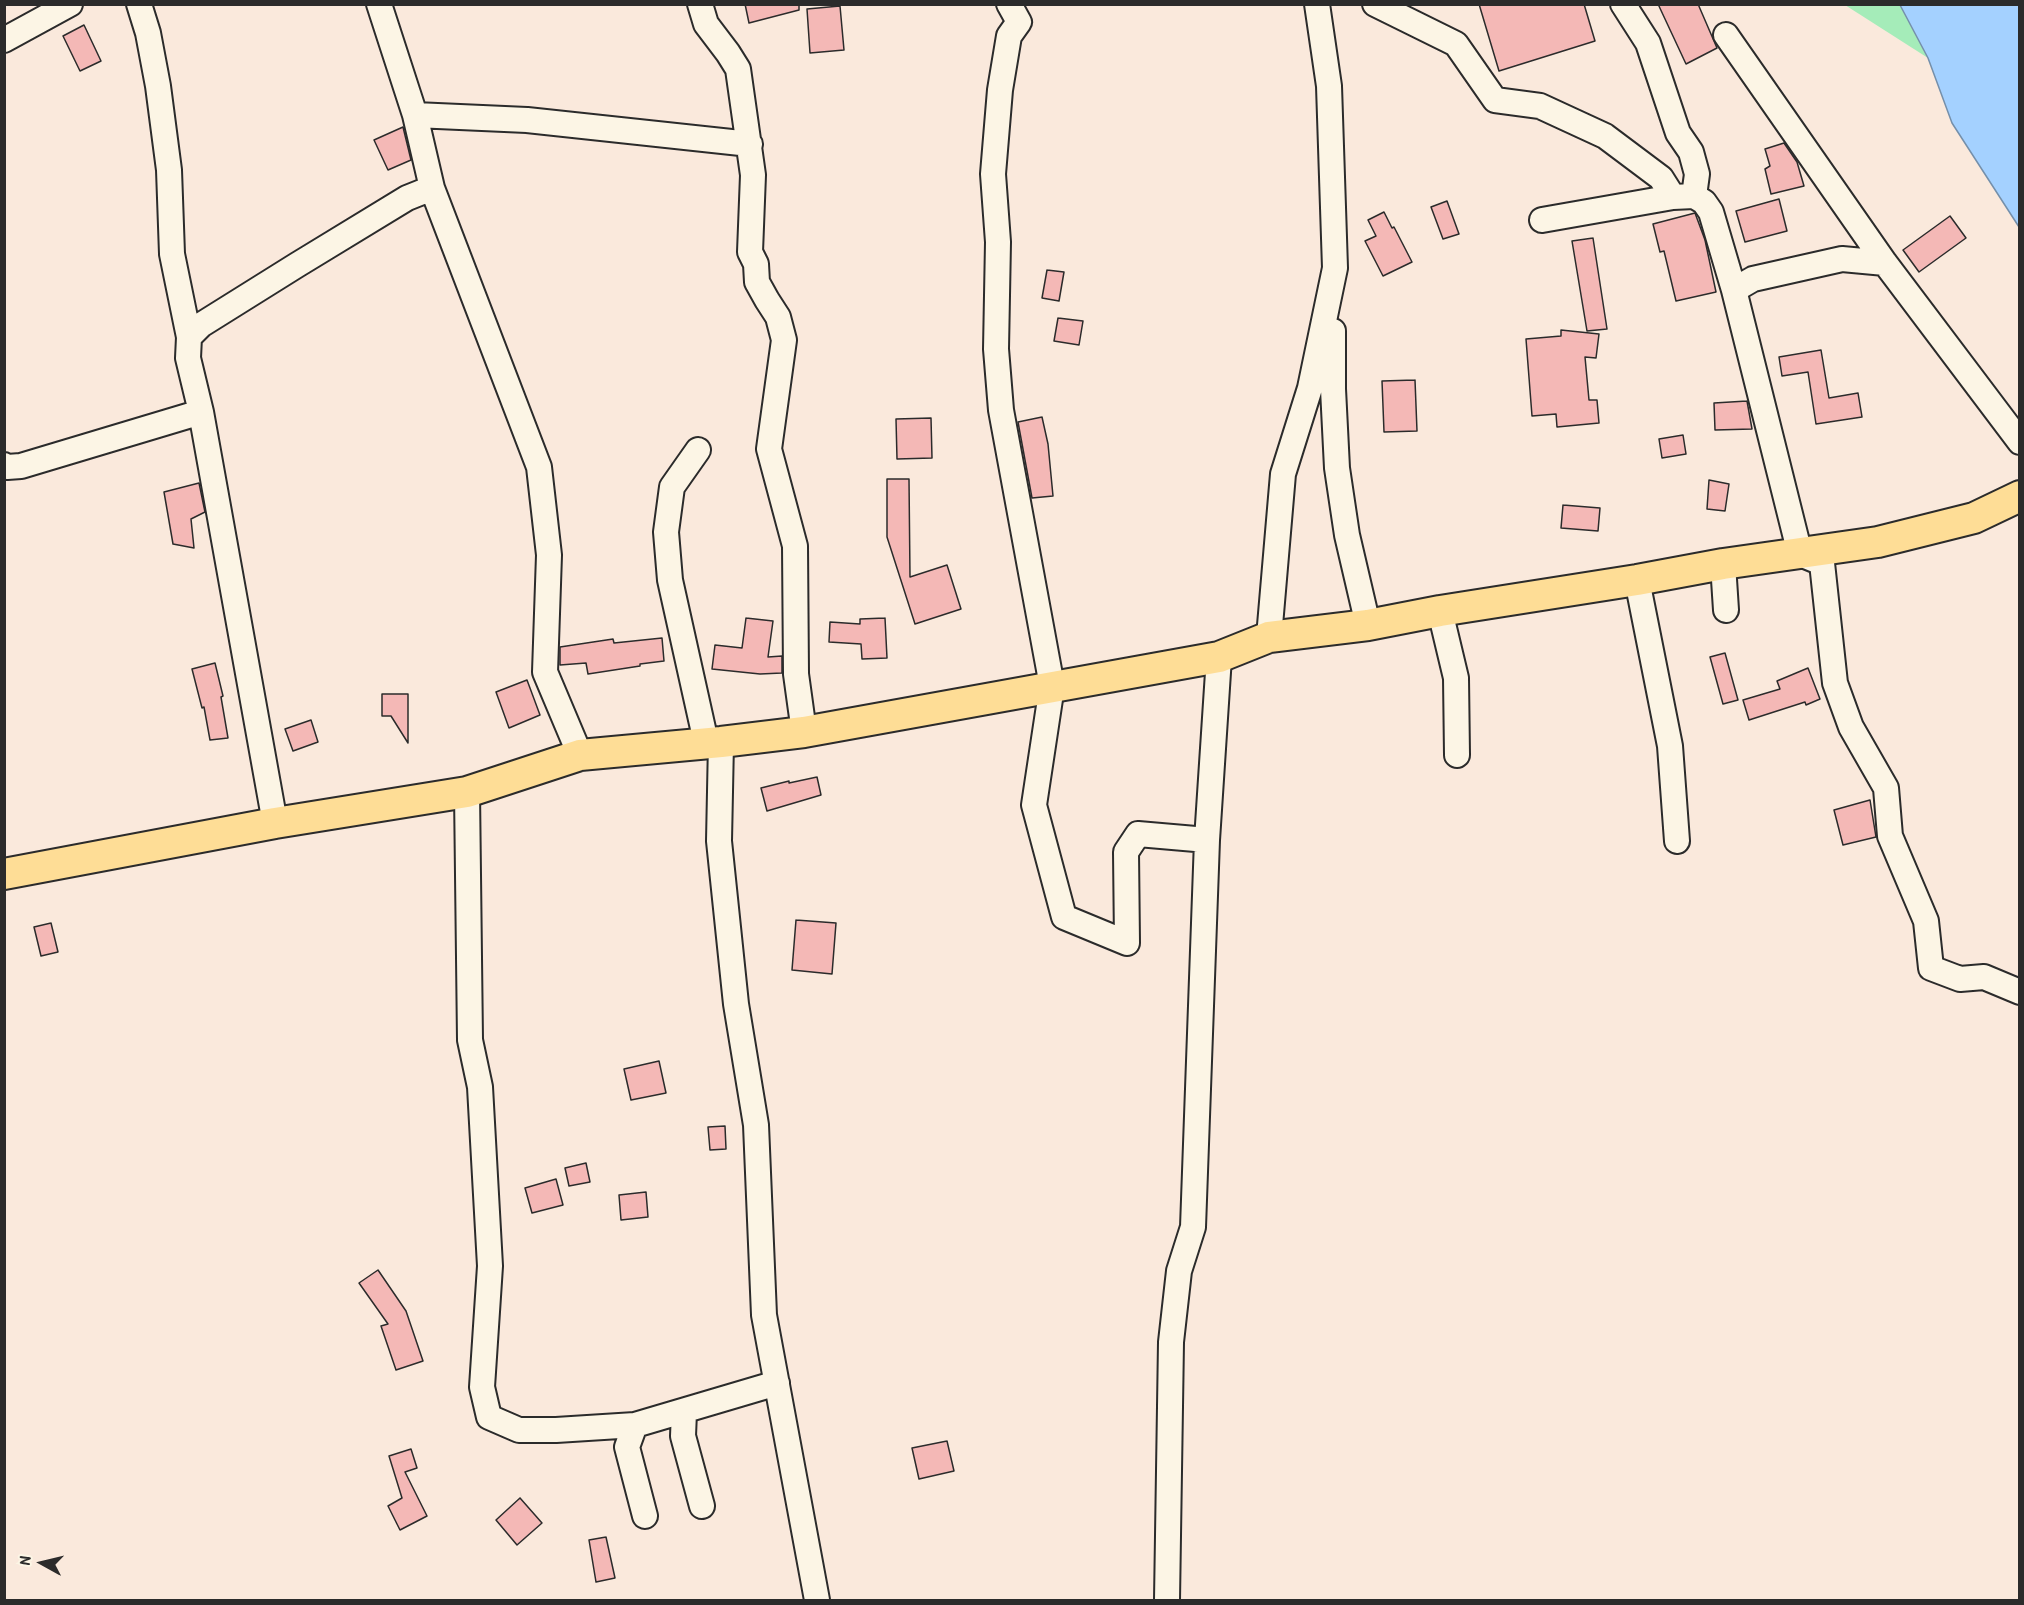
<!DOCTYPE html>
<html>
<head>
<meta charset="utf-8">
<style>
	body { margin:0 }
	#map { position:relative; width:2024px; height:1605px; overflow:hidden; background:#fae9dc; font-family:"Patrick Hand",sans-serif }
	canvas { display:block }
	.frame { position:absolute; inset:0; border:6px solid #2b2b2b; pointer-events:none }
	.north { position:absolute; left:12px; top:1533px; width:60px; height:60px; -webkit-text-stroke:4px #fcf5e5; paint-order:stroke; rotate:278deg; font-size:16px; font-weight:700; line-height:24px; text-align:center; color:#2b2b2b }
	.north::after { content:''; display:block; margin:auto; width:21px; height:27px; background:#2b2b2b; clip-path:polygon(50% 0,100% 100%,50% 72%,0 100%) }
</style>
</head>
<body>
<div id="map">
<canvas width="2024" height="1605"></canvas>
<div class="frame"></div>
<div class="north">N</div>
</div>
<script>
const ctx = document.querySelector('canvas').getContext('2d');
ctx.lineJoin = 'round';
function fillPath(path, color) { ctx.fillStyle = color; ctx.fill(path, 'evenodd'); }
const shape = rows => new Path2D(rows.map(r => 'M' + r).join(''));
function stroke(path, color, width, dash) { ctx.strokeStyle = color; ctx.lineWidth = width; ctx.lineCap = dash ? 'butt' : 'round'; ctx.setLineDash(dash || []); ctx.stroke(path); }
fillPath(shape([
	[1845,5,1900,5,1928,58]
]), '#a5ecb9');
const water = shape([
	[1900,5,2019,5,2019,227,1952,123,1928,58,1900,5]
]);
fillPath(water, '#a4d1ff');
stroke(water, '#748faa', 1.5);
const building = shape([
	[745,4,799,4,799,10,749,23,745,4],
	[1479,4,1584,4,1595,41,1499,71,1479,4],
	[1658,4,1698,4,1717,48,1686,64,1658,4],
	[840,6,844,50,810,53,807,9,840,6],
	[84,25,101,61,80,71,63,36,84,25],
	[403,127,411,160,388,170,374,140,403,127],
	[1784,143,1797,162,1804,186,1771,194,1765,169,1770,166,1765,149,1784,143],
	[1779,199,1787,231,1745,242,1736,211,1779,199],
	[1447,201,1459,234,1443,239,1431,207,1447,201],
	[1384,212,1392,228,1394,227,1412,262,1383,276,1365,241,1376,236,1368,220,1384,212],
	[1695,213,1705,240,1716,292,1676,301,1664,251,1660,252,1653,224,1695,213],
	[1950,216,1966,238,1919,272,1903,250,1950,216],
	[1593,238,1607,329,1587,331,1572,241,1593,238],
	[1047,270,1064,272,1059,301,1042,298,1047,270],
	[1058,318,1083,321,1079,345,1054,341,1058,318],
	[1561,330,1599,334,1596,358,1585,357,1589,400,1597,400,1599,423,1557,427,1556,414,1532,416,1526,339,1561,336,1561,330],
	[1821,350,1829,398,1858,393,1862,417,1816,424,1808,372,1782,376,1779,357,1821,350],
	[1415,380,1417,431,1384,432,1382,381,1415,380],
	[1747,401,1752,429,1715,430,1714,403,1747,401],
	[1042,417,1048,444,1053,496,1032,498,1018,422,1042,417],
	[931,418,932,458,897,459,896,419,931,418],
	[1683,435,1686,454,1662,458,1659,439,1683,435],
	[887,479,909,479,910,577,947,565,961,609,915,624,887,537,887,479],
	[1709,480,1729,484,1725,511,1707,509,1709,480],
	[199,483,205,512,191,519,194,548,173,544,164,492,199,483],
	[1563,505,1600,508,1598,531,1561,528,1563,505],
	[746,618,773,621,768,657,782,656,782,673,760,674,712,669,715,645,742,648,746,618],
	[885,618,887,658,862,659,861,644,829,642,830,622,860,624,860,619,885,618],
	[662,638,664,661,640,664,640,666,588,674,586,663,560,665,560,647,613,639,614,643,662,638],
	[1725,653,1738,700,1723,704,1710,657,1725,653],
	[215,663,223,696,221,697,228,738,210,740,204,707,202,708,192,669,215,663],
	[1808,668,1820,699,1806,705,1805,702,1749,720,1743,700,1780,689,1777,681,1808,668],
	[527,680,540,715,509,728,496,692,527,680],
	[382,694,408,694,408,743,391,716,382,716,382,694],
	[311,720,318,742,293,751,285,729,311,720],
	[817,777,821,795,767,811,761,788,789,781,789,783,817,777],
	[1870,800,1876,837,1843,845,1834,810,1870,800],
	[796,920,836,923,832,974,792,970,796,920],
	[51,923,58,952,41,956,34,927,51,923],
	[659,1061,666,1093,631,1100,624,1069,659,1061],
	[725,1126,726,1149,710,1150,708,1127,725,1126],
	[586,1163,590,1182,569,1186,565,1168,586,1163],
	[556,1179,563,1205,532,1213,525,1188,556,1179],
	[646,1192,648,1217,621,1220,619,1195,646,1192],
	[378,1270,406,1311,423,1361,396,1370,381,1326,388,1324,359,1283,378,1270],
	[947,1441,954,1471,919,1479,912,1448,947,1441],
	[411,1449,417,1468,405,1472,427,1516,400,1530,388,1506,402,1498,389,1456,411,1449],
	[520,1498,542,1523,517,1545,496,1520,520,1498],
	[606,1537,615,1578,596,1582,589,1540,606,1537]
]);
fillPath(building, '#f4b8b6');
stroke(building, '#2b2b2b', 1.5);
const minor = shape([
	[139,4,148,33,158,86,169,170,172,254,189,337],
	[379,4,415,115,432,188,539,467,549,555,545,672,580,755],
	[700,4,706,24,728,53,738,69,753,175,750,252,756,264,757,282,767,300,778,317,784,340,769,449,795,546,796,674,804,732],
	[1009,4,1019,22,1009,36,1000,90,993,174,998,242,996,349,1001,410,1052,686,1034,805,1064,917,1127,943,1126,852,1138,834,1207,840],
	[1375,4,1456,44,1495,100,1540,106,1605,136,1661,178,1673,197],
	[1623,4,1648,43,1678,133,1691,152,1697,174,1694,196],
	[1726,35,1885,263,2020,442],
	[4,40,70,4],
	[415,115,527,120,750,144],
	[1542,220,1673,197,1694,196,1704,202,1711,212,1734,290,1800,554,1822,563,1835,683,1851,727,1886,788,1890,836,1926,921,1931,968,1960,979,1984,977,2020,992],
	[1734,290,1753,279,1842,259,1885,263],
	[1333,331,1333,389,1337,468,1347,535,1368,625],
	[698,450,672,487,666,532,670,580,706,742],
	[4,465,7,467,21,466,201,412],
	[1723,564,1726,610],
	[1637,580,1670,746,1677,841],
	[1440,611,1456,678,1457,755],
	[1269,637,1283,474,1310,388,1335,268,1329,86,1317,4],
	[721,742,719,841,736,1004,756,1125,764,1315,817,1600],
	[467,792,470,1040,480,1087,490,1266,482,1387,489,1417,519,1430,556,1430,635,1425,777,1383],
	[275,823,201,412,188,358,189,337,201,325,297,265,407,198,432,188],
	[684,1412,683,1436,702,1506],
	[635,1425,627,1447,645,1516],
	[1167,1600,1171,1342,1179,1271,1193,1227,1207,840,1219,657]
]);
const major = shape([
	[4,874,275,823,467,792,580,755,721,742,804,732,1219,657,1269,637,1368,625,1440,611,1637,580,1723,564,1878,542,1974,518,2020,496]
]);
stroke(minor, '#2b2b2b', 28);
stroke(major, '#2b2b2b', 34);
stroke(minor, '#fcf5e5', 24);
stroke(major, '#fedd96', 30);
</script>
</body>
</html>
